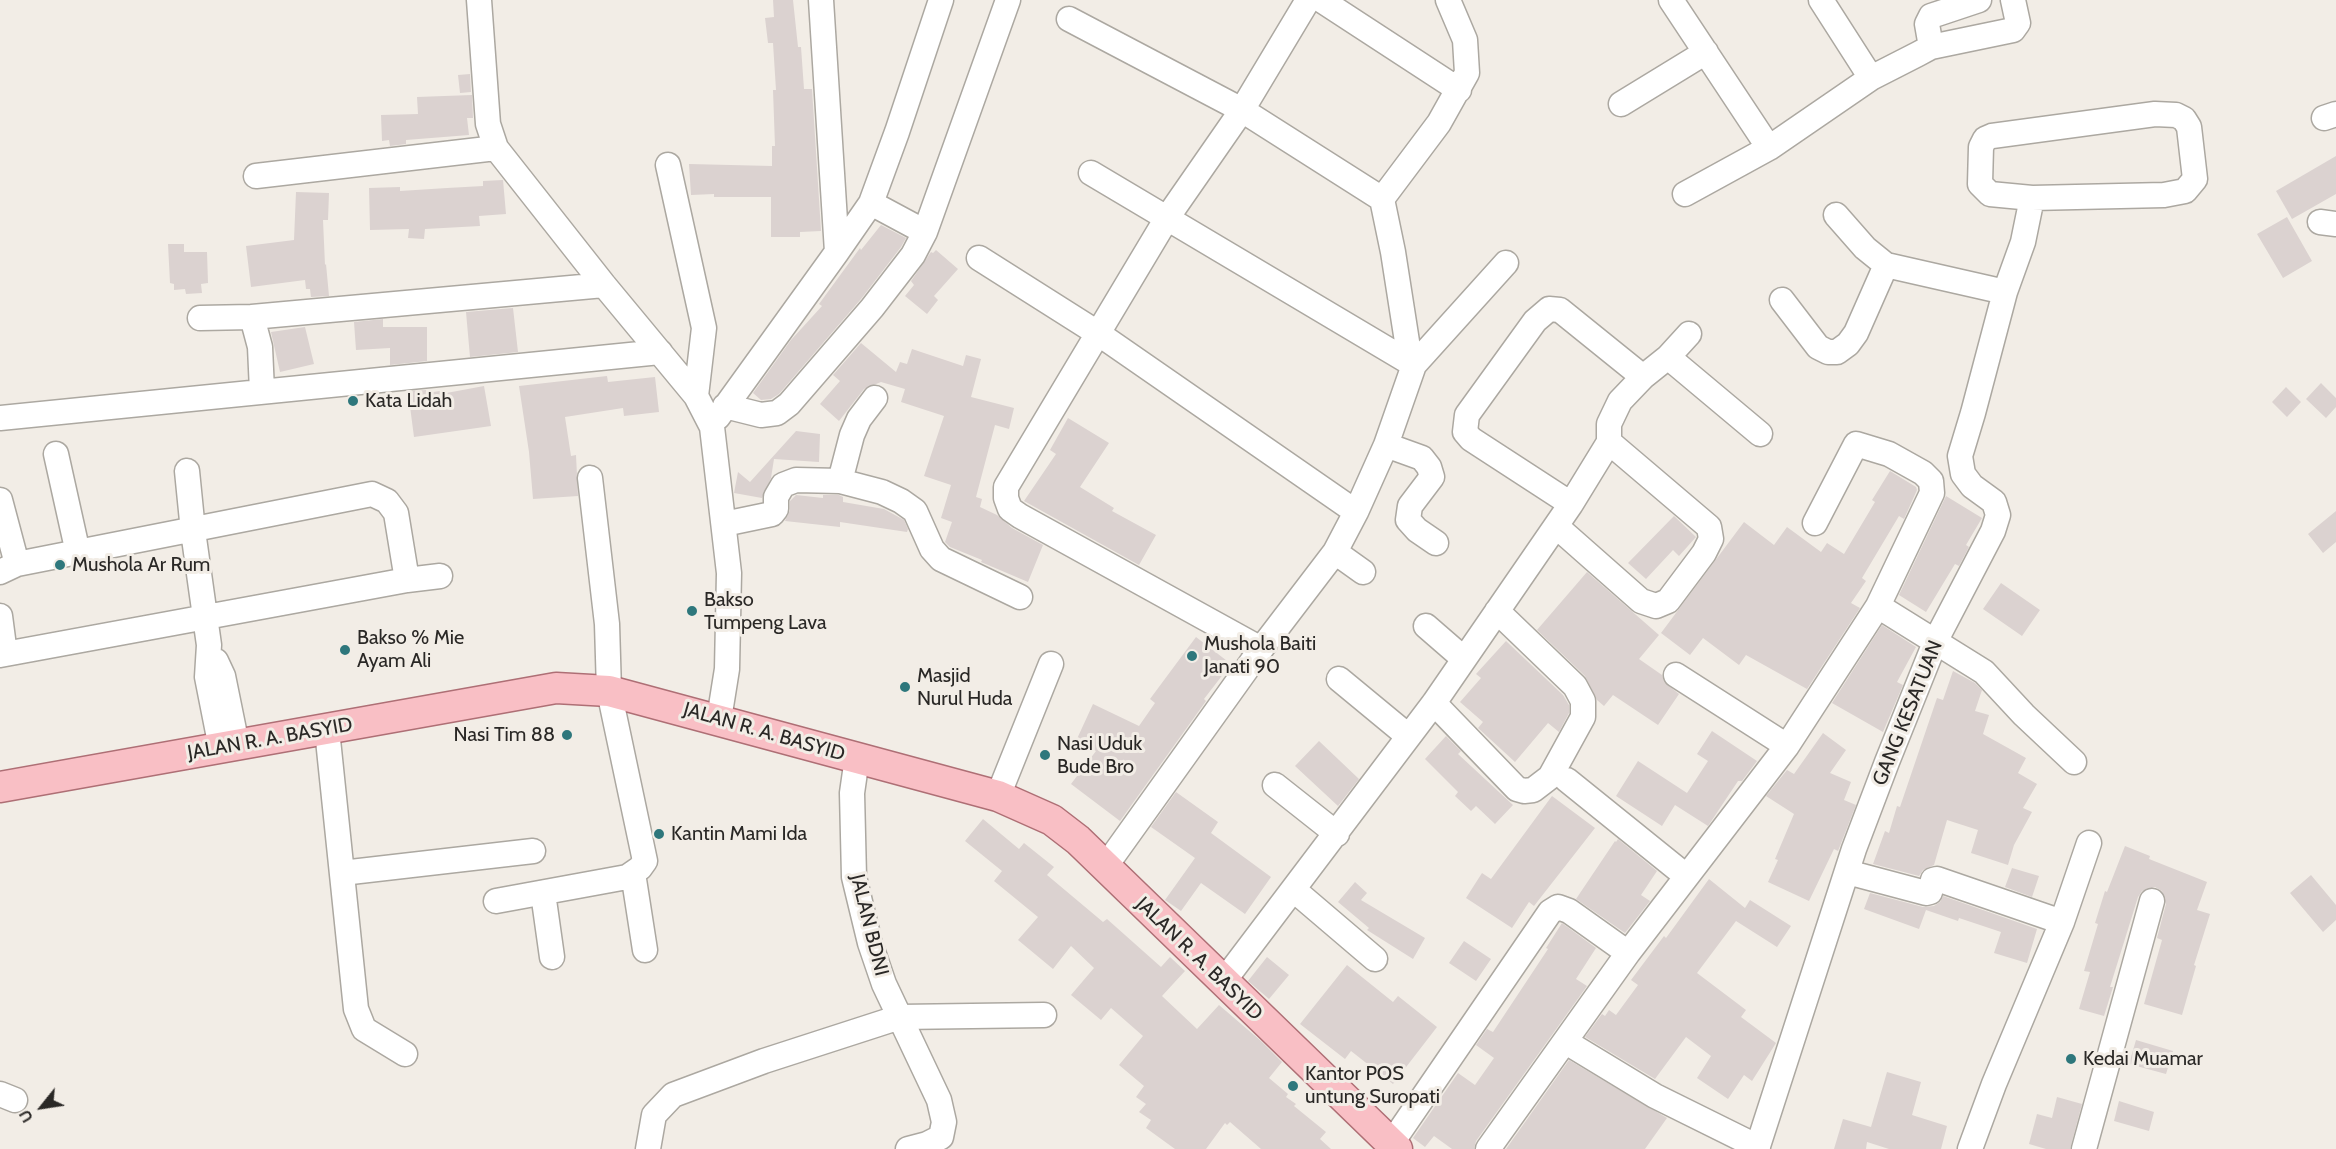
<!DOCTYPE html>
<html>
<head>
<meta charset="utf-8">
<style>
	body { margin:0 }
	#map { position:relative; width:2336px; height:1149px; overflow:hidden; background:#f2ede6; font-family:Cabin,sans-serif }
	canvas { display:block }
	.north { position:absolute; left:12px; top:1077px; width:60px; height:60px; -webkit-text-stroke:4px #f2ede6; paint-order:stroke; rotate:240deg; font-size:16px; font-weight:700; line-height:24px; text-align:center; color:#2a2826 }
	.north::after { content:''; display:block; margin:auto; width:21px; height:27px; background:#2a2826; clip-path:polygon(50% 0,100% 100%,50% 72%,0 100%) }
</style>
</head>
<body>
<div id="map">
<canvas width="2336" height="1149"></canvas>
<div class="north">U</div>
</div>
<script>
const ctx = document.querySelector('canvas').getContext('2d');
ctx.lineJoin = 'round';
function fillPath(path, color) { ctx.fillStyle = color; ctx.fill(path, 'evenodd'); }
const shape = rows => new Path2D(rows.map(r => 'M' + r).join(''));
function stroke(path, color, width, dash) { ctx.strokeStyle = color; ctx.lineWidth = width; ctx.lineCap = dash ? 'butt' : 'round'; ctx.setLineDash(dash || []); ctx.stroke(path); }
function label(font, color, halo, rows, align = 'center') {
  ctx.font = font + ' Cabin,sans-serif'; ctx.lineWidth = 6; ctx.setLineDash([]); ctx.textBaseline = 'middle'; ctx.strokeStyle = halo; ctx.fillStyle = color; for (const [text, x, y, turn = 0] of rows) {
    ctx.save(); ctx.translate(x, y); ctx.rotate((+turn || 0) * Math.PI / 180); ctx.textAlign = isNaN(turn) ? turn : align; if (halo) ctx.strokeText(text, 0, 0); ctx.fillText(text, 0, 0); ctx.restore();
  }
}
fillPath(shape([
	[773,0,793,0,798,47,801,47,804,89,812,89,821,231,800,232,800,237,771,237,771,197,714,197,714,194,691,195,689,164,772,166,772,146,775,146,773,90,776,90,773,43,768,43,765,18,774,17],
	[470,74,471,92,460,93,458,75],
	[472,95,473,118,467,118,469,135,406,140,406,144,390,146,389,140,382,141,381,115,418,114,417,97],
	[2336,156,2336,194,2292,219,2276,191],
	[503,180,506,214,479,216,480,226,425,229,424,239,408,238,409,229,370,230,369,188,400,187,400,191,447,188,483,186,483,181],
	[296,192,329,193,328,220,323,220,325,265,326,264,329,296,311,297,310,289,306,289,305,280,251,287,246,246,294,240],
	[2287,217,2312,261,2283,278,2257,234],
	[881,225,906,238,901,247,861,299,779,394,771,399,761,400,753,393,791,340,822,306,819,304,860,248,861,250],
	[168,244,184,244,184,252,207,252,208,283,201,284,202,293,186,294,185,289,174,290,174,284,170,283],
	[936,250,958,269,934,296,938,300,927,314,905,296,914,285,911,281,931,252,933,253],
	[513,308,518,352,470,357,466,312],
	[383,319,383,327,427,327,427,361,390,365,390,348,356,350,354,322],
	[305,327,314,364,280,372,271,332],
	[861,343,896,372,900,362,907,364,912,349,963,366,966,355,981,359,971,397,1014,408,1009,429,995,425,976,497,982,499,980,507,997,515,1012,528,1043,545,1028,582,981,562,982,560,950,547,945,542,952,522,941,518,951,485,924,476,944,416,901,402,905,389,881,382,864,389,839,421,820,404,840,381,833,375],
	[607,376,608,382,655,377,659,412,624,416,623,408,565,417,571,456,576,455,578,496,533,499,529,452,519,386],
	[2321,383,2336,398,2336,407,2326,418,2306,399],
	[484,386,491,426,414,437,408,391,427,390,427,393,440,391,441,394],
	[2286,387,2301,402,2287,417,2272,402],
	[1068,418,1109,443,1080,487,1114,508,1112,511,1156,535,1139,565,1024,501,1056,454,1050,450],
	[796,431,820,434,819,462,774,459,771,478,762,498,734,493,738,472,750,482],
	[1890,471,1916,487,1917,490,1904,519,1899,516,1862,578,1866,581,1851,603,1860,608,1807,689,1746,655,1739,665,1703,638,1690,655,1661,633,1744,522,1774,545,1787,527,1821,552,1827,543,1844,554,1875,502,1872,500],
	[796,495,823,498,823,495,839,495,843,497,843,502,884,509,904,520,908,529,907,532,840,522,840,527,785,521,790,510,790,501],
	[1946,496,1982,518,1966,545,1969,547,1959,566,1955,564,1926,612,1899,595],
	[2336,511,2336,542,2323,553,2308,534],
	[1674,516,1696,537,1679,556,1673,550,1646,579,1628,563],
	[1587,572,1659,635,1639,659,1662,675,1664,682,1679,694,1658,725,1613,695,1604,706,1597,700,1585,676,1537,630],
	[2001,583,2040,610,2022,636,1983,609],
	[1882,625,1916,647,1897,682,1903,685,1883,732,1832,703],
	[1196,637,1231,664,1204,699,1206,701,1120,821,1071,784,1096,751,1076,741,1093,704,1139,726,1155,703,1150,699],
	[1506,641,1563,695,1569,705,1569,713,1559,732,1548,723,1515,762,1478,728,1483,722,1460,702,1481,678,1476,674],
	[1953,671,1975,683,1982,690,1975,711,1989,715,1983,734,2026,758,2018,773,2037,784,2023,808,2032,812,2014,845,2008,865,1971,853,1978,830,1947,820,1934,865,1923,870,1919,876,1873,864,1885,831,1889,833,1897,806,1900,807,1937,698,1943,700],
	[1712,731,1757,761,1742,781,1738,781,1708,826,1675,805,1662,826,1616,796,1638,761,1687,793,1708,761,1697,754],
	[1823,733,1846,750,1830,773,1851,782,1844,800,1856,805,1838,851,1834,849,1809,901,1768,882,1778,860,1775,859,1794,814,1766,796,1787,770,1794,774],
	[1446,736,1461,751,1458,754,1513,805,1495,824,1476,806,1471,811,1455,796,1458,792,1425,759],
	[1319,741,1359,779,1338,806,1295,766],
	[1176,792,1218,822,1211,833,1271,877,1245,914,1201,883,1181,911,1165,900,1195,858,1151,827],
	[1552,796,1595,828,1534,906,1529,902,1512,928,1466,898,1482,873,1491,879],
	[983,819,1019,849,1024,843,1054,867,1047,875,1103,922,1107,919,1161,967,1170,957,1185,971,1162,996,1197,1029,1219,1005,1261,1041,1282,1062,1269,1078,1288,1094,1286,1097,1296,1104,1294,1106,1326,1132,1320,1139,1331,1149,1261,1149,1230,1122,1227,1125,1225,1123,1206,1149,1175,1149,1146,1128,1151,1120,1139,1112,1146,1104,1136,1097,1144,1086,1119,1065,1143,1036,1111,1008,1101,1020,1071,995,1094,968,1071,946,1053,969,1018,940,1038,917,994,881,1002,871,965,841],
	[1618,839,1657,871,1641,895,1650,901,1625,933,1576,899,1615,841,1616,842],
	[2125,846,2150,856,2149,859,2207,882,2197,910,2210,914,2194,965,2196,966,2182,1015,2144,1004,2162,940,2157,938,2166,904,2162,891,2155,887,2142,891,2138,897,2110,987,2113,987,2104,1016,2079,1009,2090,972,2084,971,2098,924,2095,923,2105,891,2107,892],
	[2012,868,2039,876,2032,897,2005,887],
	[2311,875,2336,905,2336,920,2323,932,2290,893],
	[1709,879,1745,908,1750,900,1791,926,1777,947,1736,921,1697,973,1746,1010,1741,1017,1776,1043,1752,1081,1744,1075,1728,1099,1697,1078,1711,1056,1686,1037,1655,1079,1585,1037,1602,1014,1605,1016,1609,1010,1616,1015,1638,985,1631,980,1664,936,1666,938],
	[1355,882,1367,893,1361,900,1425,938,1413,959,1367,930,1369,928,1338,902],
	[1870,893,1923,907,1934,906,1940,902,1943,896,2037,929,2027,963,1994,953,2001,932,1959,918,1958,921,1926,910,1919,929,1864,909],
	[1562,923,1596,948,1576,979,1587,986,1476,1141,1474,1149,1452,1149,1434,1136,1425,1147,1413,1138,1458,1073,1475,1085,1494,1058,1476,1045,1487,1029,1493,1032,1548,949,1546,948],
	[1464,941,1491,959,1476,981,1449,963],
	[1267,957,1289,975,1269,999,1248,981],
	[1347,965,1393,1002,1398,996,1437,1027,1393,1084,1351,1051,1345,1059,1300,1024],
	[2136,1040,2173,1051,2166,1074,2129,1064],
	[1569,1060,1667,1118,1645,1149,1506,1149],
	[1887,1072,1921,1082,1912,1115,1947,1126,1941,1149,1889,1149,1867,1142,1866,1149,1834,1149,1843,1119,1871,1127],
	[2057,1097,2082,1104,2070,1149,2046,1149,2029,1144,2037,1114,2052,1118],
	[2119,1101,2154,1112,2149,1131,2114,1121]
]), '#dbd2d0');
const minor = shape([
	[479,0,488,124,496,148,604,285,696,396,712,427,729,573,727,669,719,719],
	[1321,0,1459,90],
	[1671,0,1769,148],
	[1821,0,1871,78],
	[1069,19,1242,110,1382,199],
	[1931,47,1927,24,1931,16,1979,0],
	[1621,104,1706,52],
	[2324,118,2336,114],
	[668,165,704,328,696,396],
	[1091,173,1414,365],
	[256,176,496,148],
	[1685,194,1769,148,1871,78,1918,54,1931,47,2013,30,2018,23,2013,0],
	[871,203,925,232],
	[1836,215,1865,248,1886,265,2005,292],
	[2320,222,2336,224],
	[837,252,871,203,897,132,941,0],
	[979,258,1099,334,1356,512],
	[1782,300,1818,347,1828,352,1837,352,1848,344,1856,333,1886,265],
	[252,317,604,285],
	[200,318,252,317,260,347,262,391],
	[1668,357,1760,434],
	[1406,360,1408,348,1393,252,1382,199,1439,123,1467,73,1465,40,1448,0],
	[725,406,761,415,777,413,789,404,872,308,913,255,925,232,1008,0],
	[718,417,837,252,821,0],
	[0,418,660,352],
	[1386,445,1422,458,1429,467,1432,477,1410,506,1408,520,1417,530,1436,543],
	[56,454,78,553],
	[187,471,193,531,209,645,207,677,221,748],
	[840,481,852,435,859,419,875,398],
	[0,500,17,564],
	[1571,504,1471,439,1465,432,1467,415,1535,321,1549,309,1560,310,1643,377],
	[724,524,772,514,776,509,776,497,783,485,796,480,840,481,882,492,901,501,915,511,932,549,941,559,1020,597],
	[1556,526,1641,601,1656,606,1668,601,1704,553,1711,539,1709,527,1609,442],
	[1335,552,1363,572],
	[0,572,17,564,372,494,387,501,396,513,407,580],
	[1878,606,1984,672,2024,715,2074,762],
	[0,616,5,654],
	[1426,626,1464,659],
	[1261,649,1020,516,1010,509,1006,498,1006,487,1167,218,1242,110,1308,0],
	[0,655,407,580,440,576],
	[216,661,223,676,237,745],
	[1676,675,1787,746],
	[1339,679,1408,736],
	[1434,703,1517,789,1524,791,1533,790,1550,777,1583,717,1583,701,1575,686,1497,611],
	[327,730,356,1009,364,1029,405,1054],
	[857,758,852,793,854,877,870,943,884,984,939,1100,944,1122,941,1137,927,1144,908,1149],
	[1567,780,1686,876],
	[1275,785,1337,834],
	[998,796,1051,664],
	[1105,867,1261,649,1335,552,1356,512,1386,445,1414,365,1506,263],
	[1847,872,1926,893,1930,892,1933,880,1937,879,2062,922],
	[342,873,533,851],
	[633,873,645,950],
	[1294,890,1375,959],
	[543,893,552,957],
	[496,901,627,877,640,868,645,861,609,691,607,624,590,478],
	[1223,982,1434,703,1571,504,1609,442,1609,424,1620,401,1643,377,1668,357,1689,334],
	[1566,1042,1655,1096,1758,1147],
	[0,1094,15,1100],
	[1391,1144,1550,912,1558,907,1569,911,1628,953],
	[648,1149,654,1115,673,1095,764,1061,900,1017,1044,1015],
	[1488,1149,1628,953,1787,746,1878,606,1932,493,1931,481,1923,473,1889,454,1856,444,1815,523],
	[1757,1149,1854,849,1887,762,1936,640,1993,531,1998,515,1994,502,1972,486,1963,474,1960,456,1973,413,2005,292,2023,242,2032,198,2164,195,2185,191,2195,179,2189,127,2184,119,2176,115,2155,114,1992,136,1985,139,1981,147,1980,184,1990,194,2032,198],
	[1970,1149,1994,1084,2062,922,2089,843],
	[2084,1149,2152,901]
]);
const major = shape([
	[0,787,556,688,609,691,998,796,1052,820,1078,840,1397,1149]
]);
stroke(minor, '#aca8a1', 27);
stroke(major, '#ae6f75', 33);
stroke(minor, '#fff', 24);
stroke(major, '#f9bfc5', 30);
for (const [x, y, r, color] of [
	[353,401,6,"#2e777c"],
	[60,565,6,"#2e777c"],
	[692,611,6,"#2e777c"],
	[345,650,6,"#2e777c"],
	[1192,656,6,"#2e777c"],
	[905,687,6,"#2e777c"],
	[567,735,6,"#2e777c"],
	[1045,755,6,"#2e777c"],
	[659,834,6,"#2e777c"],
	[2071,1059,6,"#2e777c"],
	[1293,1086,6,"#2e777c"]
]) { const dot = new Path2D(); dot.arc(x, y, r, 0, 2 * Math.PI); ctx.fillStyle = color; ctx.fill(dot); stroke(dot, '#f2ede6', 2); }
label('20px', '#2a2826', '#f2ede6', [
	["Kata Lidah",365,401],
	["Mushola Ar Rum",72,565],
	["Bakso",704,600],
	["Tumpeng Lava",704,623],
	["Bakso % Mie",357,638],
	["Ayam Ali",357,661],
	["Mushola Baiti",1204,644],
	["Janati 90",1204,667],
	["Masjid",917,676],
	["Nurul Huda",917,699],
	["Nasi Tim 88",555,735,"right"],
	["Nasi Uduk",1057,744],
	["Bude Bro",1057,767],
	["Kantin Mami Ida",671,834],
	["Kedai Muamar",2083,1059],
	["Kantor POS",1305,1074],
	["untung Suropati",1305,1097]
], 'left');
label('20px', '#2a2826', '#f2ede6', [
	["GANG KESATUAN",1908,713,-68],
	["JALAN R. A. BASYID",764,732,16],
	["JALAN R. A. BASYID",270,739,-10],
	["JALAN BDNI",869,925,76],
	["JALAN R. A. BASYID",1199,959,44]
]);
</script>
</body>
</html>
